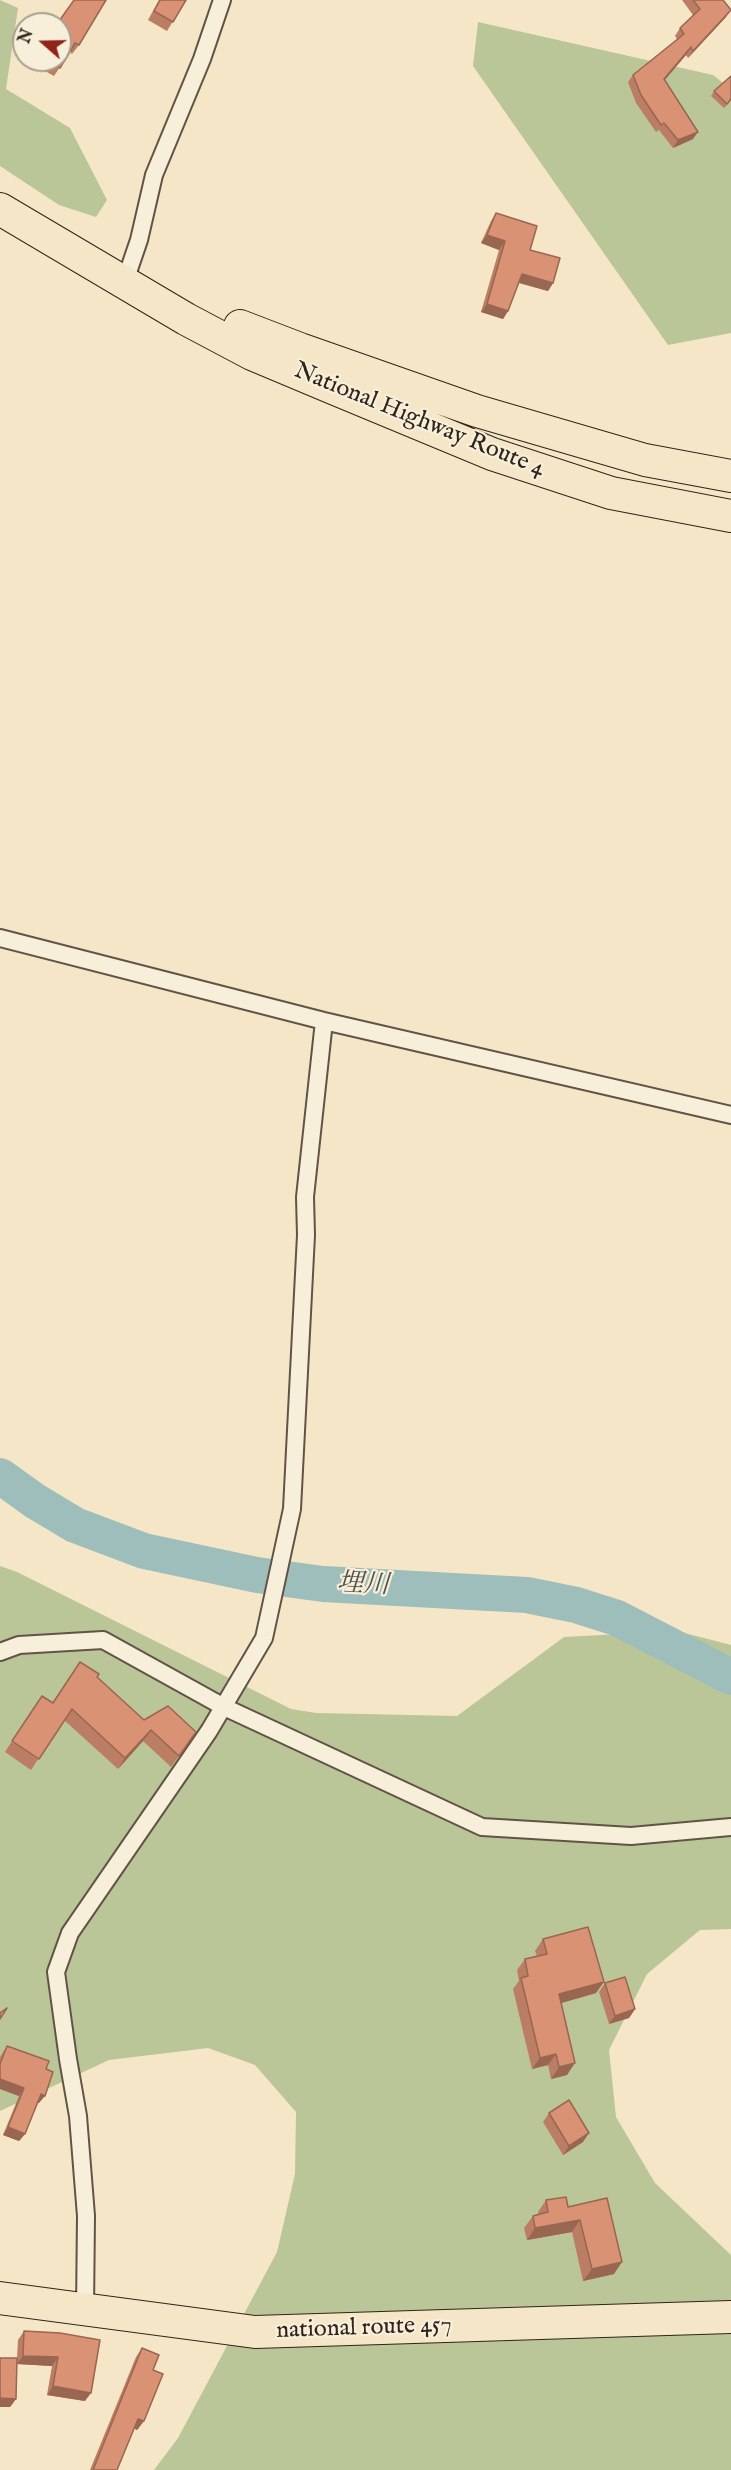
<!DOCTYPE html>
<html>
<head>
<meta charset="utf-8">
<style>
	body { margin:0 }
	#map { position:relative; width:731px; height:2470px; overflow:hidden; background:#f5e6c7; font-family:"IM FELL English",serif }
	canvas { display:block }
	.north { position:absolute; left:12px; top:12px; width:60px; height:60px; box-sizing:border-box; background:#f8efdb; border:2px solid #a89e8e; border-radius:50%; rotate:290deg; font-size:16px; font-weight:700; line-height:24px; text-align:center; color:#30241b }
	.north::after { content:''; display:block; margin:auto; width:21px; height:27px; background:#8f2418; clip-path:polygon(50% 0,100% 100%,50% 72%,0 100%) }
</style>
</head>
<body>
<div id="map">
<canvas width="731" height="2470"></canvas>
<div class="north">N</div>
</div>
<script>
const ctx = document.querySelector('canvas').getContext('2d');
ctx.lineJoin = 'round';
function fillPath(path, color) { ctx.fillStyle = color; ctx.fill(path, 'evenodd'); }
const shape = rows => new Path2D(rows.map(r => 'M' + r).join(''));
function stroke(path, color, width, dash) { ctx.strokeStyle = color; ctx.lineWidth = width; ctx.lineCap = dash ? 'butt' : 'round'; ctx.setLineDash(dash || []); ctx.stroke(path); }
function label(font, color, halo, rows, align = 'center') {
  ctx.font = font + ' "IM FELL English","Noto Serif JP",serif'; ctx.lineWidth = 4.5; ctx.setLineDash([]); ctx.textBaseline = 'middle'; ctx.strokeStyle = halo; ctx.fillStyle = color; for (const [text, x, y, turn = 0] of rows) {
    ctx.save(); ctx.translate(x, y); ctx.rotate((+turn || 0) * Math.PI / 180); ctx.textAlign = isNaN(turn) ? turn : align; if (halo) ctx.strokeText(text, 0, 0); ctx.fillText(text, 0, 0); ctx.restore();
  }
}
fillPath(shape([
	[0,0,18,8,6,89,70,128,107,200,96,217,59,205,0,166],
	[478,22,713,75,731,89,731,333,668,345,473,66],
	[0,1566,17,1572,291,1709,316,1713,457,1716,564,1637,677,1631,731,1645,731,1929,700,1930,647,1974,609,2050,616,2117,655,2183,731,2255,731,2470,154,2470,178,2438,277,2252,295,2174,296,2112,255,2065,208,2048,109,2060,0,2111]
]), '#bac697');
stroke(shape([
	[0,1476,35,1501,75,1525,144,1551,257,1575,323,1584,527,1595,576,1605,617,1618,731,1677]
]), '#9dbeba', 36);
const street = shape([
	[125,281,139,240,154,175,202,59,222,0],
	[0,938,324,1021,731,1115],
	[0,1652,19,1645,103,1640,224,1707,482,1827,631,1836,731,1827],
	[85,2310,86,2216,78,2116,68,2059,56,1972,70,1933,209,1731,264,1638,292,1509,306,1235,305,1197,324,1021]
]);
const highway = shape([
	[0,209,186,319,252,354,333,388,492,454,611,493,731,516],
	[240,326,300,349,477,411,645,460,731,476],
	[0,2298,255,2332,731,2317]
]);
stroke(street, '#615446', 20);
stroke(highway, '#30241b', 34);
stroke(street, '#f8efdb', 16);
stroke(highway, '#f5e6c7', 32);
fillPath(shape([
	[74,0,79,45,72,54,70,52,54,76,36,66,39,60,60,60],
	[159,0,186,0,167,31,148,20],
	[682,0,723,0,726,17,688,58,686,55,664,80,693,139,673,148,659,130,656,132,636,103,628,82,633,75,677,39,675,36,680,28,693,15],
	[731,76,731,100,724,108,711,96,714,91],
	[496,213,530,250,553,283,548,291,519,283,508,311,503,319,481,312,499,250,481,243,491,221],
	[80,1662,144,1720,196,1732,171,1767,143,1741,118,1769,64,1720,31,1770,5,1752,34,1707,52,1703],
	[543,1939,596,1993,561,2003,567,2075,551,2079,548,2065,532,2069,513,1989,519,1981,517,1970,525,1959,537,1956,535,1951],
	[605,1983,635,2009,629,2018,609,2024,599,1992],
	[7,2046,46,2069,39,2103,38,2103,25,2134,19,2141,3,2135,19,2096,0,2089,0,2057],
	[549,2113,583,2142,563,2155,543,2122],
	[607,2198,614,2274,583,2281,572,2232,527,2240,524,2228,533,2216,538,2214,538,2212,546,2200,568,2207],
	[24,2331,60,2333,85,2401,47,2395,52,2366,17,2364,16,2399,10,2407,17,2358,18,2340],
	[142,2348,153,2370,144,2421,137,2430,134,2428,117,2470,90,2470,136,2357]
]), '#bb7e64');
fillPath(shape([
	[731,10,726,17,688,58,693,51],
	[691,47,686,55,659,87,664,79],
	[698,132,693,139,673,148,678,140],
	[487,235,505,241,499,250,481,243],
	[522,274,553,283,548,291,516,282],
	[487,304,508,311,503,319,481,312],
	[151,1730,143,1741,118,1769,125,1758],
	[604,1982,596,1993,551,2006,559,1994],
	[635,2009,629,2018,609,2024,615,2016],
	[556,2054,548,2065,532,2069,540,2058],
	[575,2063,567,2075,551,2079,559,2067],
	[0,2079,24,2088,19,2096,0,2089],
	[41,2094,45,2096,39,2103,36,2102],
	[8,2127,25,2134,19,2141,3,2135],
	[589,2133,583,2142,563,2155,569,2146],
	[580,2220,572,2232,527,2240,535,2228],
	[622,2262,614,2274,583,2281,592,2269],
	[23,2356,58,2357,52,2366,17,2364],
	[53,2386,91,2393,85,2401,47,2395],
	[0,2398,16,2399,10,2407,0,2407],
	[138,2419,144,2421,137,2430,132,2427]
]), '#996651');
const building = shape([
	[74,0,106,0,79,45,75,43,60,68,47,60,60,60,60,24,57,24,74,0],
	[160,0,186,0,173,22,154,11,160,0],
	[693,0,723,0,731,10,693,51,691,47,664,79,698,132,678,140,664,123,661,125,641,95,633,75,684,34,680,28,700,9,693,0],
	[731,76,731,99,727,104,714,91,731,76],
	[496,213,537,226,530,250,560,258,553,283,522,274,508,311,487,304,505,241,487,235,496,213],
	[80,1662,99,1674,97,1677,144,1720,168,1706,196,1732,179,1756,151,1730,125,1758,72,1709,39,1759,12,1741,42,1696,53,1703,80,1662],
	[588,1927,604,1982,559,1994,575,2063,559,2067,556,2054,540,2058,521,1978,528,1976,525,1959,547,1954,543,1939,588,1927],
	[625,1977,635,2009,615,2016,605,1983,625,1977],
	[7,2008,0,2019,0,2013,7,2008],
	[7,2046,49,2061,46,2069,53,2072,45,2096,41,2094,25,2134,8,2127,24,2088,0,2079,0,2064,7,2046],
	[569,2100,589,2133,569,2146,549,2113,569,2100],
	[566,2197,568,2207,607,2198,622,2262,592,2269,580,2220,535,2228,533,2216,548,2212,546,2200,566,2197],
	[24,2331,60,2333,100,2340,91,2393,53,2386,58,2357,23,2356,24,2331],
	[142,2348,159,2355,153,2370,163,2374,144,2421,138,2419,117,2470,93,2470,142,2348],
	[0,2358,17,2358,16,2399,0,2398,0,2358]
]);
fillPath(building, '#da9274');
stroke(building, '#996651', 1.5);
label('24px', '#30241b', '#f8efdb', [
	["National Highway Route 4",419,421,22],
	["national route 457",364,2329,-2]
]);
label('italic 26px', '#51524b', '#f8efdb', [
	["埋川",363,1586,3]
]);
</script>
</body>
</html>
